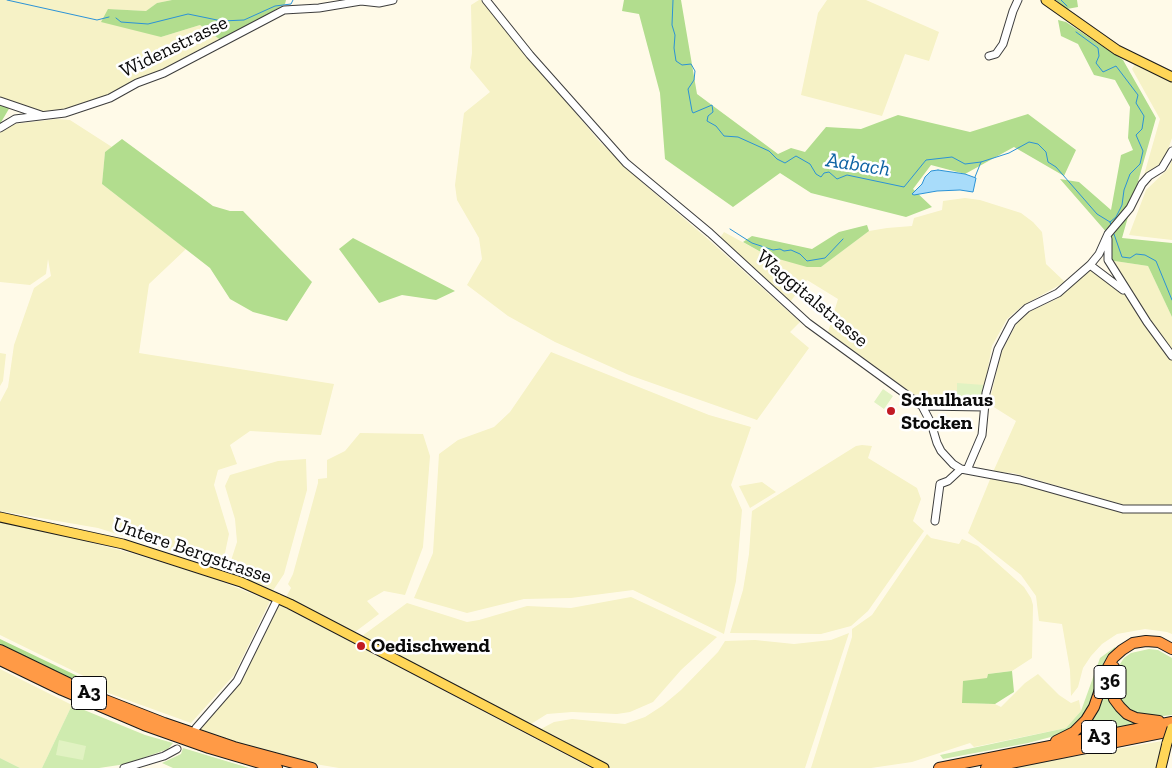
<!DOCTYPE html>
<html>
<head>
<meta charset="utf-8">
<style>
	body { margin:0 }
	canvas { display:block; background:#fffae8 }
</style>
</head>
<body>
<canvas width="1172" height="768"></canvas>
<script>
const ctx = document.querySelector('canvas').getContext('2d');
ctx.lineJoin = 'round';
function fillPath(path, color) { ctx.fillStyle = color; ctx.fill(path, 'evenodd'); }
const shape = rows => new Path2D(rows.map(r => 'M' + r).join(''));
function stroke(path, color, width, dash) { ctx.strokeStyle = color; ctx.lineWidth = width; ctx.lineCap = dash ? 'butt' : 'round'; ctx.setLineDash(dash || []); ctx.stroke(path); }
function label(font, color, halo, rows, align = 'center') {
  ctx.font = font + ' "Zilla Slab",serif'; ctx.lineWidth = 5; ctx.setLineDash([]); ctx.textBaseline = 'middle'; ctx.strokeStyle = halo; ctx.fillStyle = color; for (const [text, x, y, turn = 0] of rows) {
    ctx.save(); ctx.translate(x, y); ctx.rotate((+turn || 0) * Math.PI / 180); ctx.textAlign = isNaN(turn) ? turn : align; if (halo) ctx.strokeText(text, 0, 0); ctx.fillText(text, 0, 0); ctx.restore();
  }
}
fillPath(shape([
	[0,0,172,0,157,3,146,11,108,9,161,37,200,25,222,41,110,98,44,115,0,101],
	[479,0,481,0,599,141,645,185,709,240,800,322,790,332,809,348,757,420,629,375,555,342,508,316,467,285,482,259,479,238,457,200,455,185,464,113,490,92,470,68,472,53,471,5],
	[827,0,866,0,939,32,929,61,905,54,882,116,801,95,818,13],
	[1135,64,1172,82,1172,138,1164,161,1144,175,1160,119,1132,69],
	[57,119,70,120,112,147,105,152,102,184,186,249,149,284,139,353,334,384,321,435,250,431,230,445,237,464,218,470,214,485,229,534,222,567,98,528,0,511,0,402,8,387,14,345,34,288,51,276,48,259,46,274,30,285,0,282,0,129,6,125],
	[1172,160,1172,240,1129,235,1146,190,1169,168],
	[965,198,980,200,1021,213,1033,222,1042,232,1046,264,1065,282,1022,306,1007,319,992,346,982,400,923,401,828,332,838,299,807,280,790,302,720,238,724,232,768,256,821,267,869,231,887,228,912,226,914,218,942,210,943,201],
	[1108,260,1148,266,1172,317,1172,506,1124,505,1013,473,993,472,1016,421,989,404,1001,353,1017,323,1029,312,1057,299,1070,283,1090,265,1126,292],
	[551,352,709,415,751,427,731,485,742,510,736,581,724,634,633,590,571,598,524,599,467,613,414,598,433,553,439,454,458,440,494,427,510,412],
	[0,353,6,354,3,381,0,386],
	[360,433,423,434,430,456,423,547,405,595,384,591,367,601,379,614,355,632,286,597,291,588,288,584,293,574,318,483,318,479,327,478,327,460,345,451],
	[862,445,872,446,868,458,917,488,921,499,913,521,924,531,868,611,851,626,821,634,730,633,743,590,749,554,752,511,856,446],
	[306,459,307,490,284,574,272,592,227,573,237,542,235,519,225,486,230,475,278,461],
	[991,477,1023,484,1122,512,1172,512,1172,634,1167,632,1145,629,1117,634,1102,644,1091,656,1083,668,1078,687,1071,696,1070,670,1062,624,1039,621,1036,596,1021,575,968,533],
	[762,482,776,492,750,508,739,486],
	[0,519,131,553,210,577,270,601,234,675,191,723,100,690,98,683,0,635],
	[927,534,931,538,959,544,962,539,978,546,1024,587,1031,598,1033,605,1032,658,1012,671,988,674,987,678,962,703,995,704,1001,707,1025,683,1038,674,1059,695,1071,703,1079,700,1081,711,1066,728,974,747,970,743,912,762,871,768,811,768,852,637,852,629,872,615],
	[631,597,717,637,681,670,653,702,630,712,617,714,572,712,547,714,531,724,363,640,362,636,407,603,467,622,479,620,527,606,571,608],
	[278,604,591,768,339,768,315,764,253,748,198,730,244,676],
	[849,633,805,768,610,768,539,730,554,722,572,719,625,724,645,717,662,706,681,690,718,652,725,641,755,640,794,644,831,640],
	[0,669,72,705,42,768,20,768,0,758],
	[1162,741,1157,768,1009,768]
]), '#f6f2c6');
fillPath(shape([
	[1115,647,1116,650,1088,712,1074,728,1066,733,1028,743,943,759,940,755,1066,728,1081,711,1100,658],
	[1149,649,1158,650,1172,658,1172,715,1154,717,1142,716,1128,710,1117,696,1115,676,1118,667,1124,658,1131,653],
	[1107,675,1108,685,1137,724,1072,738],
	[72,705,145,735,173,743,168,749,126,764,99,768,42,768],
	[183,748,249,768,173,768,162,763,181,754],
	[0,758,20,768,0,768]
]), '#cfebaf');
fillPath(shape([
	[172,0,286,0,285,4,222,41,200,25,161,37,101,22,108,9,146,11,157,3],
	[624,0,681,0,697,94,778,154,791,148,805,152,826,127,861,129,898,115,970,132,1028,114,1076,150,1064,176,1014,147,965,174,931,165,913,189,932,207,906,217,811,193,780,173,733,207,665,159,660,93,639,14,622,11],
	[1056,0,1077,0,1078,7,1067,9],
	[1058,20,1066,22,1123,60,1156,118,1122,238,1172,243,1172,317,1148,266,1108,260,1108,234,1060,179,1079,182,1111,210,1121,155,1133,150,1128,138,1130,107,1115,80,1094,75,1078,44,1061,36],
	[0,104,10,107,0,124],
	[122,139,213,206,230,211,243,211,312,282,287,321,253,312,230,299,210,268,102,184,105,152],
	[867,225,869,231,821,267,807,267,768,256,743,242,752,236,812,249,839,232],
	[353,238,455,291,436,300,402,295,379,303,339,249],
	[0,639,92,683,95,690,35,663,0,644],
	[1012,671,1014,692,995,704,962,703,963,681,987,678,988,674]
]), '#b2dd8e');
fillPath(shape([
	[957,383,984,385,982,400,957,399],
	[883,389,893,396,884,409,874,402],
	[59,740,86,746,83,760,56,755]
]), '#e1f2c2');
const water = shape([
	[938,170,965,174,976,178,973,192,960,190,937,191,914,195,912,194,922,184,925,177,931,171,938,170]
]);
fillPath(water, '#a8dcfa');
stroke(water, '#2b92d6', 1);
stroke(shape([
	[7,0,97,20,109,17],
	[673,0,672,25,675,35,674,48,676,61,682,65,691,64,695,71,694,80,688,89,692,111,693,113,712,105,713,112,708,116,707,121,716,126,724,136,738,137,769,151,777,159,785,163,796,156,810,164,816,174,821,177,824,173,829,172,837,179,847,175,904,187,926,160,952,157,965,164,981,162,1009,153,1029,142,1038,144,1046,152,1048,162,1056,167,1097,214,1110,222,1111,225],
	[1061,0,1067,6],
	[116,18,121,22,148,24,188,14,222,21,244,20,275,6,291,4,293,0],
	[1076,32,1098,48,1099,56,1096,63,1103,72,1116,66,1138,95,1136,103,1144,116,1142,129,1136,135,1143,151,1140,164,1130,174,1124,190,1122,205,1116,217,1110,222],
	[975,177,981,162],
	[730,229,752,243,773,250,780,249,784,251,791,250,800,254,807,261,825,258,843,239],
	[1114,234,1122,257,1130,258,1136,254,1145,255,1156,261,1172,300]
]), '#2b92d6', 1);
const minor = shape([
	[486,0,530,55,626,163,710,233,808,323,922,406,931,423,937,443,941,451,953,464,961,469,1020,480,1123,509,1172,509],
	[989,56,996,54,1003,44,1013,11,1018,0],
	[0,101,41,115],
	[0,128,15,119,65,113,110,98,137,83,164,73,284,10,319,8,361,1,379,3,393,0],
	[1108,239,1108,260,1147,322,1172,356],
	[1090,265,1123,290],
	[922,406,985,407],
	[967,470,982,435,986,393,998,349,1012,322,1027,308,1058,293,1090,265,1099,254,1108,234,1130,208,1142,184,1149,176,1162,168,1172,151],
	[935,521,940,484,948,481,961,469],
	[196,728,237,681,278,598],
	[124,768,164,756,177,749]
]);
const major = shape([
	[1046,0,1117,50,1172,77],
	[0,517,123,544,241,582,290,604,604,768],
	[1161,768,1167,743]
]);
const highway = shape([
	[0,650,95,696,164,723,234,747,312,768],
	[0,660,62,690,144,725,209,748,277,768],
	[1114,667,1111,675,1111,686,1114,699,1120,707,1127,714,1136,718,1159,721],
	[1056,741,1074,732,1086,720,1094,707,1107,669,1113,658,1122,650,1133,643,1146,641,1159,642,1172,649],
	[939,768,1172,722],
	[986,768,1172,731]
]);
stroke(minor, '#3d3d3d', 9);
stroke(major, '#1b1b1b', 11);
stroke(highway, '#1b1b1b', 12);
stroke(minor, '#fff', 7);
stroke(major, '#ffd658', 9);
stroke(highway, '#ff9a46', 10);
const majorBridge = shape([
	[1167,743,1172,728]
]);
stroke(majorBridge, '#1b1b1b', 11, []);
stroke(majorBridge, '#ffd658', 9);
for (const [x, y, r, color] of [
	[891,411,5,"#c21a23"],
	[361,646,5,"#c21a23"]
]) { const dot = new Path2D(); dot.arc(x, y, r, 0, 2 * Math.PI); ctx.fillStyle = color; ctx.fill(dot); stroke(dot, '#fff', 2); }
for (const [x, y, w] of [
	[1110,682,32],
	[89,693,35],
	[1099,737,35]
]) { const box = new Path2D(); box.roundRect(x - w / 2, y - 16.5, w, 33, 4); ctx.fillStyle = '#fff'; ctx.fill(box); stroke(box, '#0a0a0a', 1); }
label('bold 19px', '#0a0a0a', null, [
	["36",1110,682],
	["A3",89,693],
	["A3",1099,737]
]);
label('20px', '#0a0a0a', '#fff', [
	["Widenstrasse",174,47,-26],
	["Waggitalstrasse",812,299,40],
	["Untere Bergstrasse",192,551,19]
]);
label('bold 20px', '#0a0a0a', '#fff', [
	["Schulhaus",901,400],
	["Stocken",901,423],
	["Oedischwend",371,646]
], 'left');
label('italic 21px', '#0d62a3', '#fff', [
	["Aabach",858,165,9]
]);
</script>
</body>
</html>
